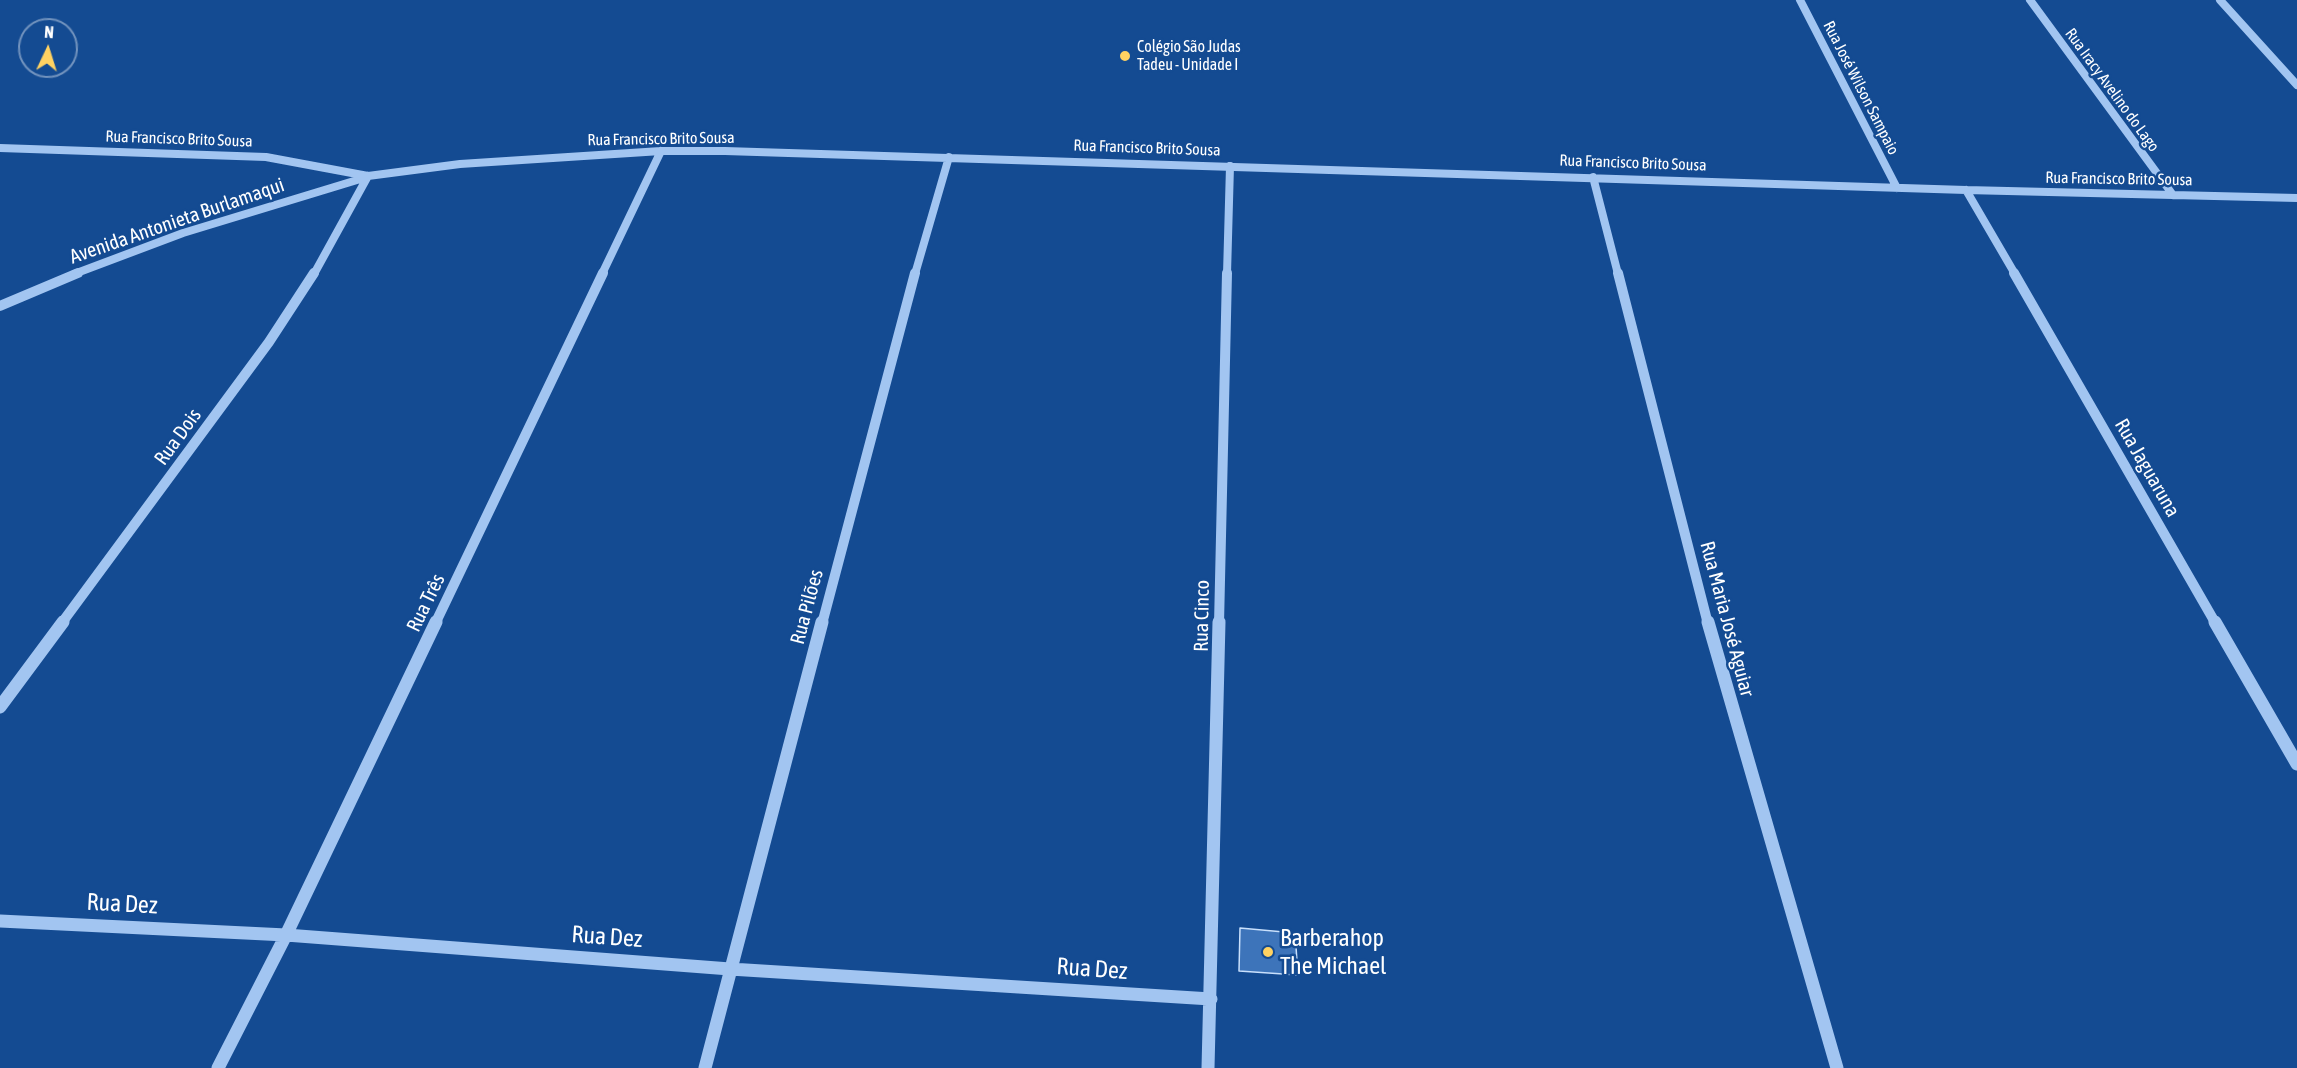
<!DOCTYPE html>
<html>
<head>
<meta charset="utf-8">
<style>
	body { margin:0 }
	#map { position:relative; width:2297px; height:1068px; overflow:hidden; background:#144b92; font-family:"Asap Condensed",sans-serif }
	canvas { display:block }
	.north { position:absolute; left:18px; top:18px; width:60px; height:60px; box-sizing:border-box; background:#144b92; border:2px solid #7293be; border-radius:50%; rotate:4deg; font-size:16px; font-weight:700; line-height:24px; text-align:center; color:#fff }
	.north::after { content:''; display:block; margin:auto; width:21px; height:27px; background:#ffd262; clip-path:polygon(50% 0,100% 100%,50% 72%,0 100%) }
</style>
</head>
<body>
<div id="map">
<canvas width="2297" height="1068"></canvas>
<div class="north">N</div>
</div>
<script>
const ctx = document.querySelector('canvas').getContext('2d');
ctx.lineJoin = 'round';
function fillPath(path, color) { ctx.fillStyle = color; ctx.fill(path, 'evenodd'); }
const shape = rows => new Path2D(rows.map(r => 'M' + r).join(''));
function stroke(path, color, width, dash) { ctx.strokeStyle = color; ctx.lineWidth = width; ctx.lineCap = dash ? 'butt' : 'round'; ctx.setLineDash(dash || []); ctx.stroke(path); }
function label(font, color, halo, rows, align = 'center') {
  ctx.font = font + ' "Asap Condensed",sans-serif'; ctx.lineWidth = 5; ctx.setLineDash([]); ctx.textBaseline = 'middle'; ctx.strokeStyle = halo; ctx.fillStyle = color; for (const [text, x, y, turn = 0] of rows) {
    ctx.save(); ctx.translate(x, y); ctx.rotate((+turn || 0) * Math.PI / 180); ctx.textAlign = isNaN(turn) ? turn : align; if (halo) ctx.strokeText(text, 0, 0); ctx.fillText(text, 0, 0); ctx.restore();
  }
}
const building = shape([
	[1240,928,1295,933,1298,975,1239,971,1240,928]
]);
fillPath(building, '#3d74ba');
stroke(building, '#c9e0fc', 1.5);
stroke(shape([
	[1800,0,1897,188],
	[2030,0,2173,195],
	[2220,0,2297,85],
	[0,148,266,157,368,176,460,164,661,151,725,151,1966,190,2297,198],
	[1593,177,1618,274],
	[1966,190,2015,274],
	[74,274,183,233,367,177],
	[314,274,368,176],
	[602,274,661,151],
	[915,274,949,157],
	[1227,274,1230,166]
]), '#a2c5f1', 8);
stroke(shape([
	[1618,273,1708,624],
	[2014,273,2216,624],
	[0,306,78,273],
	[61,624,269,342,314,273],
	[435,624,603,273],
	[822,624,915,273],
	[1219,624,1227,273]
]), '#a2c5f1', 10);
stroke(shape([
	[1708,622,1837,1068],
	[2215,622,2297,764],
	[0,707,63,622],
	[0,921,286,935,730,969,1211,999],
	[218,1068,286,935,436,622],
	[705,1068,822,622],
	[1208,1068,1219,622]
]), '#a2c5f1', 13);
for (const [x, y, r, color] of [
	[1125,56,6,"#ffd262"],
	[1268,952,6,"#ffd262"]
]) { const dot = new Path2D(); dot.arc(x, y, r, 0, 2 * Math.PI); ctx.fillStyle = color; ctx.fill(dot); stroke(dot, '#144b92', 2); }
label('16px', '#fff', '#144b92', [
	["Colégio São Judas",1137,47],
	["Tadeu - Unidade I",1137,65]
], 'left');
label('16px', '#fff', '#144b92', [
	["Rua José Wilson Sampaio",1861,88,63],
	["Rua Iracy Avelino do Lago",2112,90,54],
	["Rua Francisco Brito Sousa",179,139,2],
	["Rua Francisco Brito Sousa",661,139,-1],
	["Rua Francisco Brito Sousa",1147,148,2],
	["Rua Francisco Brito Sousa",1633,163,2],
	["Rua Francisco Brito Sousa",2119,179,1]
]);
label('20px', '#fff', '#144b92', [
	["Avenida Antonieta Burlamaqui",177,221,-19],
	["Rua Dois",178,437,-54],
	["Rua Jaguaruna",2147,468,60],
	["Rua Três",426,603,-64],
	["Rua Pilões",807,607,-75],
	["Rua Cinco",1202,616,-89],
	["Rua Maria José Aguiar",1727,619,75]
]);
label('24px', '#fff', '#144b92', [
	["Rua Dez",122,904,3],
	["Rua Dez",607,937,4],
	["Rua Dez",1092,969,4]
]);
label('24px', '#fff', '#144b92', [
	["Barberahop",1280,938],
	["The Michael",1280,966]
], 'left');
</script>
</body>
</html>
